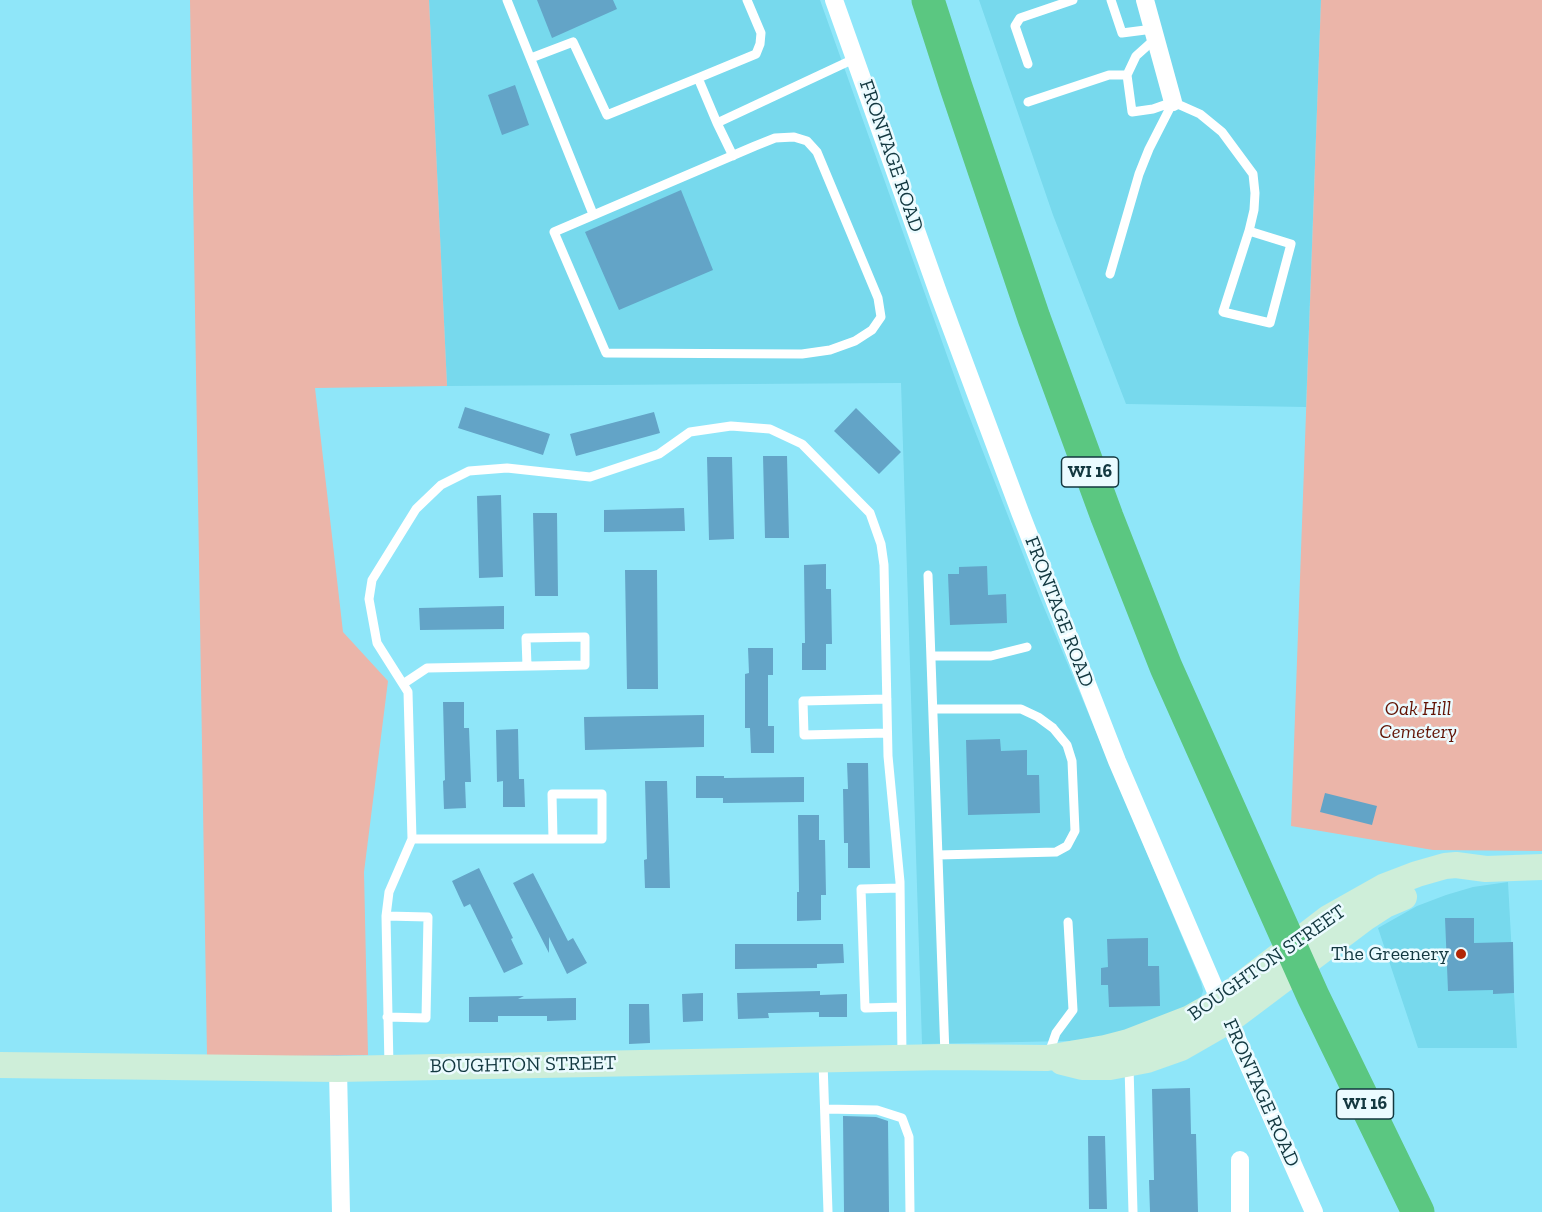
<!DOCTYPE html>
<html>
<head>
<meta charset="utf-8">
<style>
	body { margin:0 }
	canvas { display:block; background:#8fe6f9 }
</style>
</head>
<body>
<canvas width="1542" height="1212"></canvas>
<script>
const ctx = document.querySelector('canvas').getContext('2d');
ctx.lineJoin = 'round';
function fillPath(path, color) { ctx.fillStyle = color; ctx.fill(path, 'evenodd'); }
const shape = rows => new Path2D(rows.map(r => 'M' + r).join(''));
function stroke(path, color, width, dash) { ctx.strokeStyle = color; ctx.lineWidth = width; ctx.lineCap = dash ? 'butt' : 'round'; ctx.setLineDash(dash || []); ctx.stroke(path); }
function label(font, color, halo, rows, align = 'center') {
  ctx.font = font + ' "Zilla Slab",serif'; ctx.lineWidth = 5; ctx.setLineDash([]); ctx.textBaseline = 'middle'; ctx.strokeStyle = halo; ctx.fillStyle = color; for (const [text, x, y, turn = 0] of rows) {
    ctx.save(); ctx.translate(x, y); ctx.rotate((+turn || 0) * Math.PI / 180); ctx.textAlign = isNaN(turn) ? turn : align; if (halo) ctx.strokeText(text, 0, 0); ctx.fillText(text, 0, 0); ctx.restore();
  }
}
fillPath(shape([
	[429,0,820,0,964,403,1040,598,1201,982,1203,991,1201,997,1191,1005,1156,1022,1098,1038,1069,1041,922,1044,901,383,447,386],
	[979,0,1321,0,1306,407,1126,404,1053,215],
	[1508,882,1517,1048,1418,1048,1378,928,1417,906,1446,895,1473,887]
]), '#77d9ed');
fillPath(shape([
	[190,0,429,0,447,386,315,388,343,632,388,681,364,872,368,1055,207,1057],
	[1321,0,1542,0,1542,851,1433,850,1291,826]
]), '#ebb5a9');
fillPath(shape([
	[537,0,613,0,617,9,552,38],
	[515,85,529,125,502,135,488,95],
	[681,190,713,270,619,310,585,232],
	[465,407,550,434,543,455,458,428],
	[856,408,901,452,879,474,834,431],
	[654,412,660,433,576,456,570,434],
	[763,456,787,456,789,538,765,538],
	[707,457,732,457,734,539,709,540],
	[501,495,503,577,479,578,477,496],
	[684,508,685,531,604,532,604,510],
	[533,513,557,513,558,596,535,596],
	[826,564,826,589,831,589,832,644,826,644,826,670,802,670,802,643,805,643,804,565],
	[987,566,988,595,1006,594,1007,623,950,625,948,574,959,574,959,567],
	[625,570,657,570,658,689,627,689],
	[504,606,504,629,420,630,419,608],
	[748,648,773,648,773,675,768,675,768,726,774,726,774,753,751,753,750,728,745,728,745,674,749,673],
	[443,702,464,702,464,728,469,728,471,782,465,782,466,808,444,809,443,781,445,780],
	[704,715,704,747,585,750,584,717],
	[518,729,519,779,524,779,525,807,503,807,503,781,497,782,496,730],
	[1000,739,1001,751,1027,750,1027,775,1039,775,1040,813,968,815,966,740],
	[847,763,868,763,870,868,848,868,848,843,844,843,843,789,848,789],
	[696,776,724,776,724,778,804,777,804,802,723,803,723,798,696,798],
	[645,781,667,781,670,888,645,888,644,860,647,859],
	[1325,793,1377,806,1372,825,1320,812],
	[798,815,819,815,819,840,825,840,826,895,821,895,821,920,797,921,797,892,799,892],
	[479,868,513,938,511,939,523,964,504,973,470,904,464,907,452,881],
	[533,873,568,941,573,938,587,963,567,974,549,937,549,953,513,883],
	[1445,918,1474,918,1474,943,1513,942,1514,993,1493,994,1493,990,1448,991],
	[1148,938,1148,966,1159,966,1160,1006,1109,1007,1108,985,1101,985,1101,968,1108,967,1107,939],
	[735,944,843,944,844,963,817,964,817,968,735,969],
	[820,991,820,995,847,994,847,1017,819,1017,819,1012,768,1013,769,1018,738,1019,737,993],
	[703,993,703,1021,683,1022,682,994],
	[524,996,518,999,576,998,576,1020,547,1021,547,1016,498,1016,498,1022,469,1022,469,997],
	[629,1004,649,1004,650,1043,629,1044],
	[1190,1088,1191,1134,1196,1134,1198,1212,1150,1212,1149,1180,1154,1180,1152,1089],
	[843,1116,876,1117,888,1121,889,1212,844,1212],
	[1088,1136,1105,1136,1107,1209,1089,1209]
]), '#63a4c7');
stroke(shape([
	[507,0,593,214],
	[747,0,761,33,760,44,756,54,698,78,717,123,856,58],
	[1111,0,1122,33,1153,29],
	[1156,38,1136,56,1127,75,1132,112,1153,109,1173,102,1200,114,1222,132,1253,174,1255,193,1254,210,1249,231,1291,244,1270,323,1223,312,1249,231],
	[531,58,573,42,607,115,698,78],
	[1028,64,1015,26,1020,18,1073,0],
	[1028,102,1109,75,1127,75],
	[717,123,733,156],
	[794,137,807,141,817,152,878,298,881,317,872,330,855,341,830,350,802,354,606,353,554,232,755,146,775,138,794,137],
	[1110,274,1139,174,1149,149,1173,102],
	[928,575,945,1055],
	[931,656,991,656,1027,647],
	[403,684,427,668,585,665,585,637,526,638,527,666],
	[887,699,803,701,804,735,887,733],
	[933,709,1021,709,1038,717,1053,728,1067,745,1072,761,1075,831,1067,846,1056,852,938,855],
	[412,839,602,839,602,794,552,794,553,839],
	[900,888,861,889,865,1008,901,1007],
	[386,916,428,917,426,1018,387,1017],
	[1048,1056,1056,1033,1073,1010,1068,922],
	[823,1062,828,1212],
	[1129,1066,1133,1212],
	[389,1067,386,916,389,892,412,839,408,692,377,643,369,599,372,580,416,509,441,485,469,471,507,468,590,477,659,454,690,432,731,426,770,429,802,444,870,513,881,544,884,565,888,756,900,882,902,1056],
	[825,1109,877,1110,902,1118,909,1137,910,1212]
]), '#fff', 9);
stroke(shape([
	[834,0,939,295,1020,512,1117,761,1220,1001,1314,1212],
	[1145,0,1173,102],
	[338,1069,341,1212],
	[1240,1212,1240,1160]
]), '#fff', 18);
stroke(shape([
	[1062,1062,1082,1067,1110,1067,1147,1060,1181,1048,1228,1021,1365,918,1385,905,1404,897],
	[0,1065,338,1069,945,1057,1047,1058,1105,1048,1128,1042,1190,1018,1220,1001,1328,918,1383,887,1417,874,1445,866,1456,865,1486,869,1542,867]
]), '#ceeed9', 26);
stroke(shape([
	[928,0,956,87,1034,318,1107,517,1166,667,1313,996,1418,1212]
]), '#5bc781', 33);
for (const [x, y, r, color] of [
	[1461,954,6,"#b22606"]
]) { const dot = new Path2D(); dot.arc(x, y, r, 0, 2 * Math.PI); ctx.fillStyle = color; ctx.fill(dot); stroke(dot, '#ebfbff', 2); }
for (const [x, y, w] of [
	[1090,472,57],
	[1365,1104,57]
]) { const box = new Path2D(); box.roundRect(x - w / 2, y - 15, w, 30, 4.5); ctx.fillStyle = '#ebfbff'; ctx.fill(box); stroke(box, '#133840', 1.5); }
label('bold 18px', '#133840', null, [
	["WI 16",1090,472],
	["WI 16",1365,1104]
]);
label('20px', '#133840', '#ebfbff', [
	["FRONTAGE ROAD",891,156,71],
	["FRONTAGE ROAD",1059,612,69],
	["BOUGHTON STREET",1267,963,-35],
	["BOUGHTON STREET",523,1065,-1],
	["FRONTAGE ROAD",1261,1093,66]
]);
label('italic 20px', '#621304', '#ebfbff', [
	["Oak Hill",1418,709],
	["Cemetery",1418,732]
]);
label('20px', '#133840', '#ebfbff', [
	["The Greenery",1449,954]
], 'right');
</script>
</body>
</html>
